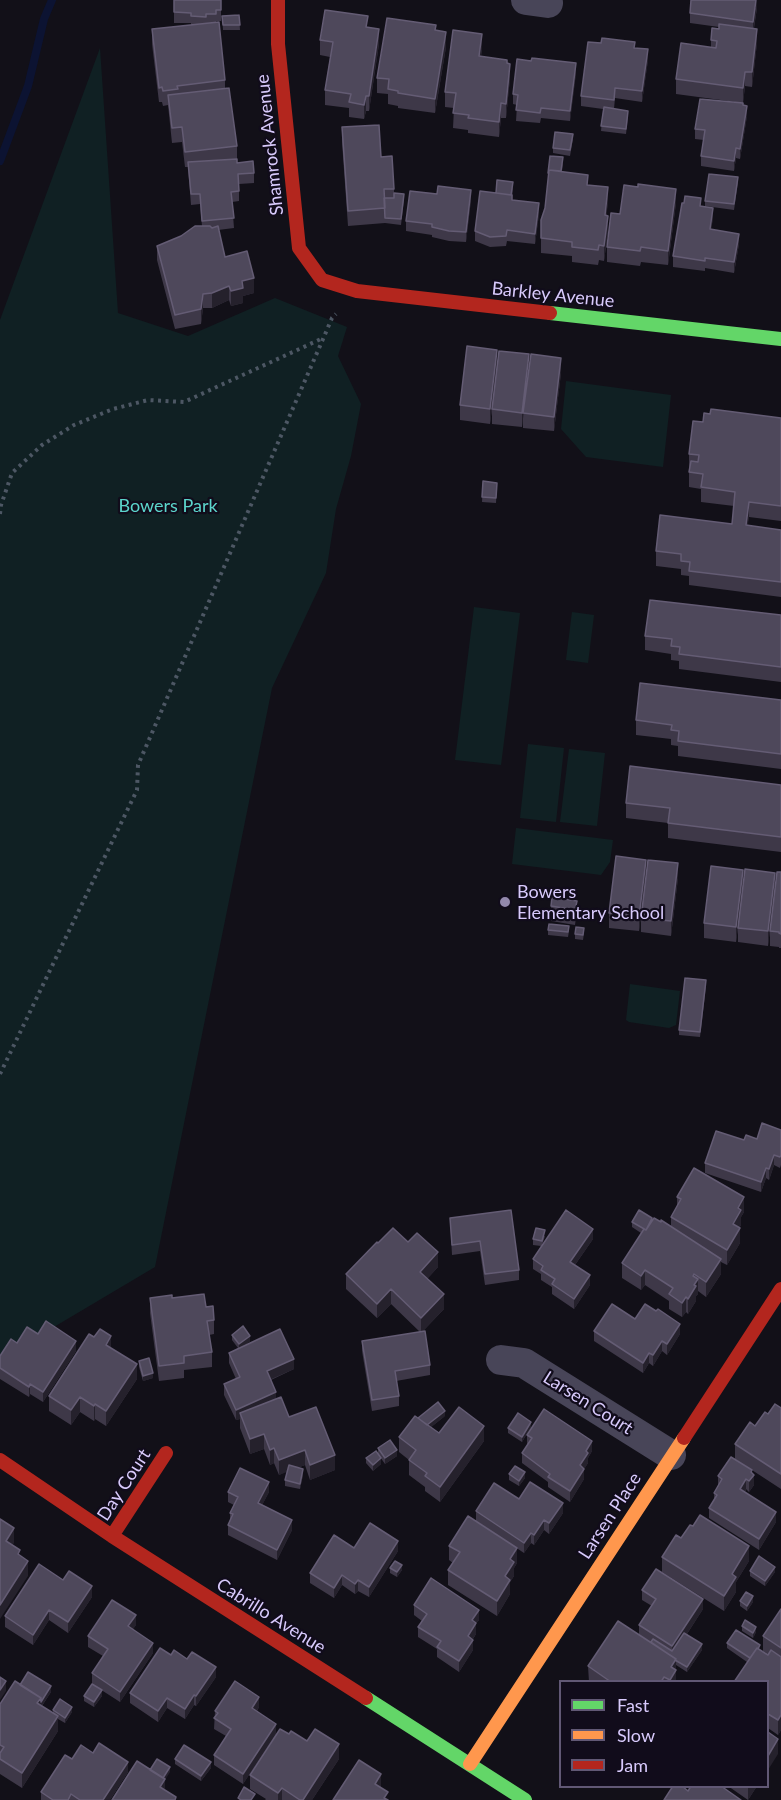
<!DOCTYPE html>
<html>
<head>
<meta charset="utf-8">
<style>
	body { margin:0 }
	#map { position:relative; width:781px; height:1800px; overflow:hidden; background:#121018; font-family:Lato,sans-serif }
	canvas { display:block }
	.legend { position:absolute; left:559px; top:1680px; width:210px; height:108px; box-sizing:border-box; background:#110c1b; border:2px solid #615875; margin:0; padding:8px 10px; list-style:none; font-size:18px; color:#d8cafc }
	.legend li { display:flex; align-items:center; gap:12px; height:30px }
	.legend b { width:30px; border:2px solid #615875 }
</style>
</head>
<body>
<div id="map">
<canvas width="781" height="1800"></canvas>
<ul class="legend">
<li><b style="height:8px;background:#63d668"></b>Fast</li>
<li><b style="height:8px;background:#ff974d"></b>Slow</li>
<li><b style="height:8px;background:#b3261e"></b>Jam</li>
</ul>
</div>
<script>
const ctx = document.querySelector('canvas').getContext('2d');
ctx.lineJoin = 'round';
function fillPath(path, color) { ctx.fillStyle = color; ctx.fill(path, 'evenodd'); }
const shape = rows => new Path2D(rows.map(r => 'M' + r).join(''));
function stroke(path, color, width, dash) { ctx.strokeStyle = color; ctx.lineWidth = width; ctx.lineCap = dash ? 'butt' : 'round'; ctx.setLineDash(dash || []); ctx.stroke(path); }
function label(font, color, halo, rows, align = 'center') {
  ctx.font = font + ' Lato,sans-serif'; ctx.lineWidth = 4.5; ctx.setLineDash([]); ctx.textBaseline = 'middle'; ctx.strokeStyle = halo; ctx.fillStyle = color; for (const [text, x, y, turn = 0] of rows) {
    ctx.save(); ctx.translate(x, y); ctx.rotate((+turn || 0) * Math.PI / 180); ctx.textAlign = isNaN(turn) ? turn : align; if (halo) ctx.strokeText(text, 0, 0); ctx.fillText(text, 0, 0); ctx.restore();
  }
}
fillPath(shape([
	[100,48,118,313,188,336,275,298,347,327,338,356,361,404,351,456,336,509,326,573,272,688,155,1267,0,1359,0,320],
	[566,381,671,395,663,467,586,457,561,429],
	[474,607,520,613,501,765,455,760],
	[572,612,594,615,588,663,566,660],
	[528,744,564,748,556,822,520,818],
	[569,749,605,753,597,826,560,822],
	[516,828,613,840,610,862,601,875,512,864],
	[630,984,680,991,676,1025,669,1028,629,1022,626,1020]
]), '#102023');
stroke(shape([
	[0,161,28,86,44,19,52,0]
]), '#0c1332', 8);
stroke(shape([
	[0,514,1,505,12,473,42,445,74,425,113,409,148,400,184,402,321,339],
	[0,1074,137,790,138,765,323,339,332,318,336,314]
]), '#4d5764', 4, [3, 4.5]);
stroke(shape([
	[526,0,548,3],
	[501,1360,524,1363,671,1455]
]), '#484558', 30);
stroke(shape([
	[550,313,781,339],
	[366,1698,525,1800]
]), '#63d668', 14);
stroke(shape([
	[470,1764,684,1438]
]), '#ff974d', 14);
stroke(shape([
	[278,0,278,44,299,248,322,280,357,291,550,313],
	[684,1438,781,1289],
	[0,1460,112,1536,366,1698],
	[112,1536,166,1453]
]), '#b3261e', 14);
fillPath(shape([
	[174,0,221,0,221,21,216,21,216,22,225,80,225,88,237,146,237,163,254,173,254,183,239,184,239,201,232,202,234,228,218,230,225,257,254,293,243,296,243,303,231,306,229,300,212,308,203,308,201,324,175,329,157,260,157,246,181,236,202,226,200,204,191,205,188,167,185,167,182,142,172,143,168,105,163,106,162,102,159,102,152,44,152,29,191,25,191,23,174,23],
	[757,8,754,28,757,43,752,87,745,86,743,103,676,94,676,79,711,47,711,40,719,29,719,27,690,23,690,13],
	[239,15,240,30,223,30,222,16],
	[368,28,379,44,369,111,366,111,364,119,349,117,349,108,325,105,325,90,330,57,320,55,320,40],
	[436,31,446,47,435,113,398,108,398,106,388,104,388,94,377,93,377,78],
	[635,48,648,60,642,102,615,98,614,109,628,116,626,134,601,131,603,109,581,106,581,96],
	[482,49,481,56,507,63,510,78,506,118,501,118,499,137,468,133,468,130,453,128,454,108,445,107,445,92],
	[576,73,570,121,541,118,540,123,516,121,517,105,513,104,513,94],
	[743,105,747,116,740,159,736,158,734,171,701,166,701,156,704,140,695,139,695,129],
	[342,127,381,157,394,189,394,193,404,199,401,225,385,223,348,226,342,142],
	[573,139,570,156,553,153,553,148],
	[563,162,562,171,588,185,608,202,606,216,608,231,604,261,599,260,598,265,572,262,572,256,541,253,541,220],
	[738,182,734,210,705,206,705,201],
	[513,187,512,200,539,214,535,244,507,241,506,246,490,247,475,241,475,231,496,193],
	[471,200,466,242,449,241,432,237,432,235,406,231,406,221],
	[676,203,668,265,641,262,640,266,607,262,607,247,620,214],
	[701,206,713,218,711,229,739,244,734,273,705,268,705,271,673,267,673,256],
	[497,365,561,373,554,431,523,428,523,413,522,427,492,424,492,409,490,424,460,420,460,405],
	[781,418,781,521,749,517,747,526,781,530,781,597,689,585,689,576,681,575,681,569,656,566,656,551,732,524,734,506,701,502,701,489,689,487,689,454,703,422],
	[483,481,497,483,496,503,482,502],
	[781,615,781,682,679,669,679,661,671,660,671,654,645,650,645,636],
	[781,700,781,769,678,756,678,746,671,745,671,739,636,735,636,720],
	[781,785,781,852,668,838,668,823,626,818,626,803],
	[781,872,781,948,779,948,779,947,770,946,770,931],
	[646,875,639,931,609,928,609,913],
	[678,878,671,936,641,932,641,918],
	[743,884,775,887,768,946,738,942,738,928,736,942,704,938,704,923],
	[577,901,575,925,551,921,551,906],
	[548,930,569,931,568,937,548,935],
	[584,933,583,940,575,939,575,934],
	[706,986,700,1037,679,1035,679,1030],
	[781,1130,781,1165,780,1168,774,1165,769,1180,766,1178,761,1192,705,1173,705,1163,744,1140,757,1139],
	[677,1197,744,1212,741,1217,741,1225,739,1228,740,1243,727,1265,721,1262,721,1274,706,1297,698,1291,698,1294,696,1296,696,1301,688,1314,686,1312,682,1317,669,1309,669,1301,645,1285,641,1290,622,1278,622,1263,641,1233,632,1227,632,1222,652,1220,661,1222,671,1226,671,1217,677,1207],
	[450,1218,519,1270,519,1280,485,1285,480,1251,452,1255],
	[545,1236,542,1245,593,1239,575,1265,590,1285,574,1309,552,1294,552,1287,541,1280,541,1274,533,1269,533,1259,541,1246,533,1245,533,1239],
	[408,1242,438,1267,427,1279,444,1309,423,1331,430,1365,430,1375,396,1381,399,1396,399,1406,372,1411,362,1351,362,1341,420,1332,391,1304,377,1318,346,1289,346,1274,378,1243],
	[150,1298,172,1298,206,1307,214,1320,214,1334,209,1335,212,1352,212,1367,184,1370,184,1378,159,1381,150,1313],
	[635,1319,680,1334,667,1355,662,1351,653,1366,649,1363,643,1373,594,1341,594,1331],
	[38,1334,76,1351,43,1402,30,1394,29,1397,0,1379,0,1356,17,1343],
	[232,1335,250,1341,244,1346,294,1369,271,1380,276,1399,289,1417,335,1470,310,1480,305,1465,297,1468,303,1475,300,1489,285,1486,285,1480,287,1471,279,1475,274,1463,270,1465,264,1449,250,1454,240,1428,240,1419,236,1420,224,1395,224,1384,236,1379,229,1363,229,1353,238,1348,232,1340],
	[111,1348,137,1379,106,1426,95,1419,94,1421,80,1412,71,1425,49,1411,49,1396],
	[139,1361,153,1378,143,1381,139,1367],
	[781,1408,781,1489,735,1459,735,1444,768,1414],
	[445,1416,431,1427,439,1433,484,1441,440,1502,425,1491,425,1487,409,1475,409,1460,399,1452,399,1437],
	[531,1427,522,1442,508,1433,508,1428],
	[527,1435,592,1451,588,1458,588,1463,584,1469,584,1479,570,1502,548,1487,548,1482,522,1463,522,1453,527,1446],
	[378,1448,397,1456,385,1464,378,1454],
	[366,1458,381,1464,373,1471,366,1463],
	[752,1473,754,1485,749,1492,746,1489,745,1492,776,1522,759,1550,709,1518,709,1508,714,1501,714,1493,718,1486,718,1476],
	[509,1474,525,1478,519,1486,509,1480],
	[228,1492,269,1492,262,1505,292,1530,277,1560,228,1535,228,1525,230,1521,230,1513,234,1505,228,1502],
	[519,1499,563,1513,549,1534,544,1530,534,1545,531,1543,524,1553,476,1521,517,1563,514,1568,514,1576,510,1582,510,1594,497,1616,448,1585,448,1570,453,1563,449,1560,449,1546,476,1521,476,1511],
	[681,1538,749,1561,736,1582,736,1592,724,1611,662,1572,662,1557],
	[354,1548,398,1551,369,1597,358,1591,355,1594,342,1585,334,1598,310,1583,310,1573],
	[390,1568,402,1570,397,1577,390,1573],
	[750,1571,775,1572,765,1586,750,1576],
	[63,1580,92,1597,68,1633,49,1620,33,1645,5,1627,5,1616],
	[642,1590,703,1609,687,1634,702,1650,687,1672,676,1665,676,1682,589,1682,588,1666,639,1635,639,1625,652,1606,642,1600],
	[740,1601,753,1602,747,1611,740,1606],
	[414,1605,479,1620,476,1623,476,1634,473,1639,473,1650,459,1672,437,1657,437,1649,418,1637,418,1627,422,1621,414,1615],
	[781,1609,781,1730,778,1735,768,1728,768,1682,747,1662,727,1648,727,1643,760,1650,768,1655,768,1654,763,1651,763,1636],
	[136,1625,132,1630,153,1653,120,1702,92,1684,92,1673,103,1656,88,1647,88,1636],
	[742,1626,756,1632,753,1638,742,1631],
	[171,1655,187,1659,216,1677,196,1706,194,1705,185,1719,167,1708,158,1722,130,1703,130,1693],
	[20,1685,51,1692,42,1706,53,1713,53,1710,72,1712,65,1723,58,1719,58,1731,22,1788,0,1774,0,1704],
	[84,1696,102,1696,94,1707,84,1701],
	[259,1707,257,1711,276,1734,243,1784,214,1765,214,1755,226,1736,214,1729,215,1711],
	[561,1707,561,1726,559,1724,559,1710],
	[289,1734,307,1741,339,1759,312,1800,265,1800,266,1799,250,1789,250,1775],
	[72,1759,128,1772,110,1800,41,1800,41,1792],
	[175,1759,211,1768,201,1781,175,1764],
	[728,1786,757,1786,748,1800]
]), '#3e3848');
fillPath(shape([
	[757,0,757,8,753,32,753,22],
	[379,29,379,44,369,111,369,96],
	[757,29,757,43,752,87,752,72],
	[446,32,446,47,435,113,435,99],
	[482,34,482,49,479,71,479,56],
	[648,49,648,60,642,102,642,91],
	[576,63,576,73,570,121,570,111],
	[510,64,510,78,506,118,506,104],
	[745,72,745,86,743,103,743,88],
	[366,96,366,111,364,119,364,105],
	[501,103,501,118,499,137,499,122],
	[747,106,747,116,740,159,740,149],
	[736,148,736,158,734,171,734,161],
	[608,187,608,202,605,230,605,215],
	[676,189,676,203,668,265,668,251],
	[471,190,471,200,466,242,466,232],
	[539,203,539,214,535,244,535,234],
	[713,208,713,218,710,239,710,229],
	[608,216,608,231,604,261,604,246],
	[739,234,739,244,734,273,734,262],
	[254,278,254,293,243,296,243,303,231,306,231,291,242,281],
	[229,286,229,300,212,308,212,293],
	[203,294,203,308,201,324,201,309],
	[497,350,497,365,490,424,490,409],
	[529,354,529,369,522,427,522,413],
	[561,358,561,373,554,431,554,417],
	[749,502,749,517,746,540,746,525],
	[646,860,646,875,639,931,639,917],
	[678,863,678,878,671,936,671,921],
	[743,870,743,884,736,942,736,927],
	[775,873,775,887,768,946,768,931],
	[577,901,577,915,575,925,575,910],
	[774,1155,774,1165,769,1180,769,1169],
	[766,1168,766,1178,761,1192,761,1182],
	[744,1197,744,1212,741,1217,741,1225,733,1239,733,1224,738,1208],
	[740,1228,740,1243,727,1265,727,1250],
	[593,1229,593,1239,570,1272,570,1262],
	[438,1252,438,1267,420,1287,420,1272],
	[721,1259,721,1274,706,1297,706,1282],
	[645,1270,645,1285,641,1290,641,1276],
	[694,1274,694,1284,698,1279,698,1294,696,1296,696,1301,688,1314,688,1299],
	[590,1275,590,1285,574,1309,574,1299],
	[391,1289,391,1304,377,1318,377,1304],
	[444,1294,444,1309,421,1333,421,1318],
	[686,1297,686,1312,682,1317,682,1303],
	[680,1324,680,1334,667,1355,667,1344],
	[111,1336,111,1351,106,1345],
	[250,1336,250,1341,239,1350,239,1344],
	[76,1341,76,1351,43,1402,43,1392],
	[662,1341,662,1351,653,1366,653,1355],
	[649,1353,649,1363,643,1373,643,1363],
	[294,1359,294,1369,267,1381,267,1371],
	[137,1364,137,1379,106,1426,106,1411],
	[153,1373,153,1378,143,1381,143,1376],
	[30,1384,30,1394,29,1397,29,1387],
	[276,1392,276,1402,240,1413,240,1419,236,1420,236,1410],
	[80,1397,80,1412,71,1425,71,1410],
	[95,1404,95,1419,94,1421,94,1406],
	[445,1411,445,1416,425,1432,425,1426],
	[531,1422,531,1427,522,1442,522,1437],
	[484,1426,484,1441,440,1502,440,1487],
	[264,1434,264,1449,250,1454,250,1439],
	[592,1441,592,1451,588,1458,588,1463,580,1476,580,1465,586,1451],
	[274,1448,274,1463,270,1465,270,1450],
	[305,1450,305,1465,279,1475,279,1460],
	[397,1450,397,1456,385,1464,385,1458],
	[335,1455,335,1470,310,1480,310,1465],
	[381,1458,381,1464,373,1471,373,1465],
	[303,1469,303,1475,300,1489,300,1484],
	[584,1469,584,1479,570,1502,570,1491],
	[752,1470,752,1477,754,1475,754,1485,749,1492,749,1481],
	[525,1472,525,1478,519,1486,519,1481],
	[746,1479,746,1489,740,1499,740,1489],
	[269,1482,269,1492,258,1513,258,1503],
	[563,1503,563,1513,549,1534,549,1523],
	[776,1512,776,1522,759,1550,759,1539],
	[292,1520,292,1530,277,1560,277,1550],
	[544,1520,544,1530,534,1545,534,1535],
	[14,1528,14,1543,6,1555,6,1541],
	[531,1533,531,1543,524,1553,524,1543],
	[398,1541,398,1551,369,1597,369,1587],
	[749,1546,749,1561,736,1582,736,1592,724,1611,724,1596,732,1574],
	[517,1548,517,1563,514,1568,514,1576,510,1582,510,1594,497,1616,497,1601,510,1559],
	[28,1561,28,1576,0,1619,0,1605],
	[402,1565,402,1570,397,1577,397,1572],
	[775,1567,775,1572,765,1586,765,1581],
	[342,1575,342,1585,334,1598,334,1588],
	[358,1580,358,1591,355,1594,355,1584],
	[92,1586,92,1597,68,1633,68,1622],
	[753,1596,753,1602,747,1611,747,1606],
	[703,1599,703,1609,672,1657,672,1646],
	[49,1610,49,1620,33,1645,33,1635],
	[479,1610,479,1620,476,1623,476,1634,468,1646,468,1636,472,1620],
	[136,1615,136,1625,128,1637,128,1626],
	[756,1627,756,1632,753,1638,753,1633],
	[473,1640,473,1650,459,1672,459,1661],
	[153,1643,153,1653,120,1702,120,1692],
	[702,1644,702,1650,687,1672,687,1667],
	[676,1659,676,1682,670,1682,671,1667],
	[216,1667,216,1677,196,1706,196,1696],
	[6,1681,6,1691,0,1700,0,1690],
	[51,1686,51,1692,41,1707,37,1703],
	[102,1690,102,1696,94,1707,94,1702],
	[194,1695,194,1705,185,1719,185,1709],
	[259,1697,259,1707,252,1719,252,1708],
	[167,1698,167,1708,158,1722,158,1711],
	[72,1707,72,1712,65,1723,65,1718],
	[781,1715,781,1730,778,1735,778,1720],
	[58,1716,58,1731,22,1788,22,1773],
	[276,1724,276,1734,243,1784,243,1774],
	[778,1739,778,1754,768,1770,768,1756],
	[339,1744,339,1759,312,1800,303,1800],
	[128,1762,128,1772,110,1800,103,1800],
	[211,1762,211,1768,201,1781,201,1776],
	[170,1767,170,1772,165,1780,165,1794,160,1800,160,1781],
	[381,1774,381,1789,375,1784],
	[748,1786,757,1786,748,1800],
	[282,1788,282,1800,278,1800,278,1793]
]), '#25212c');
const building = shape([
	[174,0,221,0,221,10,216,10,216,14,206,14,206,17,191,16,191,13,174,12,174,0],
	[691,0,756,0,753,22,690,13,691,0],
	[325,10,368,16,366,27,379,29,369,96,366,96,364,105,349,102,351,94,325,90,333,42,320,40,325,10],
	[239,15,240,25,223,25,222,16,239,15],
	[387,18,436,25,435,30,446,32,435,99,398,93,398,91,388,89,389,79,377,78,387,18],
	[219,22,225,80,177,86,178,89,163,91,162,87,159,88,152,29,219,22],
	[719,24,757,29,752,72,745,72,743,88,676,79,681,43,716,48,717,41,711,40,712,28,719,29,719,24],
	[453,30,482,34,479,56,507,60,507,63,510,64,506,104,501,103,499,122,468,118,469,115,453,113,456,93,445,92,453,30],
	[602,38,635,42,634,48,648,49,642,91,615,88,614,100,581,96,588,42,601,43,602,38],
	[532,58,576,63,570,111,541,108,540,113,516,110,518,95,513,94,517,59,531,61,532,58],
	[229,88,237,146,185,152,182,127,172,128,168,95,229,88],
	[700,99,743,103,743,105,747,106,740,149,736,148,734,161,701,156,705,130,695,129,700,99],
	[604,107,628,111,626,129,601,126,604,107],
	[379,125,381,157,392,156,394,189,384,189,385,208,348,211,342,127,379,125],
	[555,132,573,134,570,150,553,148,555,132],
	[550,156,563,157,561,171,549,170,548,173,550,156],
	[237,159,237,163,253,161,254,173,238,174,239,191,231,192,234,218,202,221,200,194,191,194,188,162,237,159],
	[549,170,588,175,587,185,608,187,605,215,608,216,604,246,599,245,598,250,572,247,572,242,541,238,541,220,545,208,549,170],
	[709,174,738,177,734,204,705,201,709,174],
	[497,180,513,182,511,195,496,193,497,180],
	[638,184,676,189,668,251,641,247,640,251,607,247,611,213,620,214,624,185,638,187,638,184],
	[438,186,471,190,466,232,449,231,432,227,432,224,406,221,410,191,437,194,438,186],
	[480,191,512,195,512,200,539,203,535,234,507,230,506,236,490,237,475,231,480,191],
	[394,193,404,194,401,219,385,218,384,198,394,198,394,193],
	[685,196,701,198,700,206,713,208,710,229,739,234,734,262,705,258,705,261,673,256,682,203,684,203,685,196],
	[195,226,210,226,212,228,218,226,225,257,247,251,254,278,242,281,243,288,231,291,229,286,212,293,203,294,201,309,175,315,157,246,181,236,195,226],
	[467,346,497,350,490,409,460,405,467,346],
	[499,351,529,354,522,413,492,409,499,351],
	[531,354,561,358,554,417,523,413,531,354],
	[711,409,781,418,781,506,749,502,746,525,781,530,781,582,689,571,690,562,681,561,681,554,656,551,660,515,732,524,735,492,701,487,703,474,689,472,691,461,698,462,699,455,689,454,693,421,703,422,704,413,710,414,711,409],
	[483,481,497,483,496,498,482,497,483,481],
	[650,600,781,615,781,667,679,654,680,647,671,646,672,639,645,636,650,600],
	[640,683,781,700,781,754,678,741,679,731,671,730,672,725,636,720,640,683],
	[630,766,781,785,781,837,668,823,670,808,626,803,630,766],
	[616,856,646,860,639,917,609,913,616,856],
	[648,860,678,863,671,921,641,918,648,860],
	[711,866,743,870,736,927,704,923,711,866],
	[745,869,775,873,768,931,738,928,745,869],
	[777,872,781,872,781,934,779,933,779,932,770,931,777,872],
	[552,897,577,901,575,910,551,906,552,897],
	[549,924,569,926,568,932,548,930,549,924],
	[576,927,584,928,583,935,575,934,576,927],
	[685,978,706,980,700,1032,679,1030,685,978],
	[762,1123,781,1130,781,1155,780,1157,774,1155,769,1169,766,1168,761,1182,705,1163,716,1131,744,1140,746,1135,757,1139,762,1123],
	[694,1168,744,1197,738,1208,741,1210,733,1224,740,1228,727,1250,671,1217,681,1199,677,1197,694,1168],
	[511,1210,519,1270,485,1274,480,1241,452,1245,450,1218,511,1210],
	[566,1210,593,1229,570,1262,590,1275,574,1299,552,1284,555,1279,541,1270,543,1266,533,1259,566,1210],
	[639,1210,652,1218,646,1230,632,1222,639,1210],
	[654,1218,661,1222,661,1220,721,1259,706,1282,694,1274,693,1276,698,1279,694,1285,696,1286,688,1299,686,1297,682,1303,669,1294,673,1288,645,1270,641,1276,622,1263,644,1229,646,1230,654,1218],
	[393,1228,408,1242,417,1233,438,1252,420,1272,444,1294,421,1318,391,1289,377,1304,346,1274,377,1242,378,1243,393,1228],
	[536,1228,545,1230,542,1241,533,1239,536,1228],
	[204,1294,206,1307,213,1306,214,1320,207,1321,212,1352,184,1356,184,1363,159,1366,150,1298,172,1295,172,1298,204,1294],
	[612,1304,635,1319,645,1304,656,1311,658,1309,680,1324,667,1344,662,1341,653,1355,649,1353,643,1363,594,1331,612,1304],
	[46,1321,76,1341,43,1392,30,1384,29,1387,0,1368,0,1356,11,1339,17,1343,27,1327,38,1334,46,1321],
	[243,1326,250,1336,239,1344,232,1335,243,1326],
	[100,1329,111,1336,106,1345,137,1364,106,1411,95,1404,94,1406,80,1397,71,1410,49,1396,89,1334,94,1337,100,1329],
	[280,1329,294,1359,267,1371,276,1392,236,1410,224,1384,240,1377,229,1353,280,1329],
	[425,1331,430,1365,395,1371,399,1396,372,1400,362,1341,425,1331],
	[149,1358,153,1373,143,1376,139,1361,149,1358],
	[281,1397,289,1417,316,1407,335,1455,310,1465,305,1450,279,1460,274,1448,270,1450,264,1434,250,1439,240,1413,281,1397],
	[438,1402,445,1411,427,1425,418,1418,438,1402],
	[775,1404,781,1408,781,1474,735,1444,750,1422,755,1426,765,1412,768,1414,775,1404],
	[459,1407,484,1426,440,1487,425,1476,427,1473,409,1460,416,1450,399,1437,415,1416,439,1433,459,1407],
	[544,1409,592,1441,586,1451,588,1453,580,1465,584,1469,570,1491,548,1477,550,1474,522,1453,532,1438,527,1435,544,1409],
	[518,1413,531,1422,522,1437,508,1428,518,1413],
	[390,1440,397,1450,385,1458,378,1448,390,1440],
	[376,1451,381,1458,373,1465,366,1458,376,1451],
	[731,1457,752,1470,751,1472,754,1475,749,1481,746,1479,740,1489,776,1512,759,1539,709,1508,717,1495,714,1493,722,1479,718,1476,731,1457],
	[289,1465,303,1469,300,1484,285,1480,289,1465],
	[515,1466,525,1472,519,1481,509,1474,515,1466],
	[240,1468,269,1482,258,1503,292,1520,277,1550,228,1525,233,1514,230,1513,238,1497,228,1492,240,1468],
	[530,1482,563,1503,549,1523,544,1520,534,1535,531,1533,524,1543,476,1511,494,1483,519,1499,530,1482],
	[700,1515,749,1546,732,1574,736,1577,724,1596,662,1557,676,1535,681,1538,690,1525,693,1526,700,1515],
	[468,1516,517,1548,510,1559,514,1562,505,1576,510,1580,497,1601,448,1570,460,1552,449,1546,468,1516],
	[0,1519,14,1528,6,1541,20,1550,18,1554,28,1561,0,1605,0,1519],
	[370,1523,398,1541,369,1587,358,1580,355,1584,342,1575,334,1588,310,1573,334,1535,354,1548,370,1523],
	[759,1556,775,1567,765,1581,750,1571,759,1556],
	[395,1561,402,1565,397,1572,390,1568,395,1561],
	[39,1564,63,1580,69,1571,92,1586,68,1622,49,1610,33,1635,5,1616,39,1564],
	[656,1569,703,1599,672,1646,639,1625,656,1599,642,1590,656,1569],
	[431,1578,479,1610,472,1620,476,1623,468,1636,473,1640,459,1661,437,1647,441,1641,418,1627,427,1614,414,1605,431,1578],
	[746,1592,753,1596,747,1606,740,1601,746,1592],
	[112,1600,136,1615,128,1626,153,1643,120,1692,92,1673,108,1649,88,1636,112,1600],
	[781,1609,781,1648,763,1636,781,1609],
	[745,1620,756,1627,753,1633,742,1626,745,1620],
	[618,1621,676,1659,671,1667,676,1670,670,1680,664,1677,661,1682,611,1682,588,1666,618,1621],
	[736,1630,760,1645,758,1649,757,1648,750,1658,727,1643,736,1630],
	[684,1633,702,1644,687,1667,675,1660,676,1659,651,1642,653,1639,672,1651,684,1633],
	[160,1648,171,1655,174,1650,187,1659,192,1652,216,1667,196,1696,194,1695,185,1709,167,1698,158,1711,130,1693,160,1648],
	[757,1648,768,1655,771,1650,781,1657,781,1715,778,1720,768,1714,768,1682,734,1682,757,1648],
	[28,1672,51,1686,41,1702,41,1698,20,1685,28,1672],
	[0,1677,6,1681,0,1690,0,1677],
	[15,1681,41,1698,37,1703,58,1716,22,1773,0,1759,0,1753,4,1747,0,1745,0,1704,15,1681],
	[235,1681,259,1697,252,1708,276,1724,243,1774,214,1755,231,1729,214,1718,218,1713,215,1711,235,1681],
	[92,1684,102,1690,94,1702,84,1696,92,1684],
	[60,1699,72,1707,65,1718,53,1710,60,1699],
	[280,1729,289,1734,291,1731,307,1741,315,1729,339,1744,303,1800,300,1800,282,1788,278,1793,250,1775,280,1729],
	[768,1732,778,1739,768,1756,768,1732],
	[99,1743,128,1762,103,1800,80,1800,71,1794,68,1800,53,1800,41,1792,65,1755,72,1759,81,1745,93,1753,99,1743],
	[184,1745,211,1762,201,1776,175,1759,184,1745],
	[157,1759,170,1767,163,1778,150,1770,157,1759],
	[359,1760,381,1774,375,1784,388,1792,384,1798,388,1800,333,1800,359,1760],
	[137,1761,165,1779,160,1787,176,1797,175,1800,112,1800,137,1761],
	[673,1786,682,1786,688,1791,691,1786,721,1786,741,1800,664,1800,673,1786],
	[244,1787,255,1794,251,1800,241,1800,238,1798,244,1787]
]);
fillPath(building, '#4e485b');
stroke(building, '#645c74', 1.5);
for (const [x, y, r, color] of [
	[505,902,6,"#9389ac"]
]) { const dot = new Path2D(); dot.arc(x, y, r, 0, 2 * Math.PI); ctx.fillStyle = color; ctx.fill(dot); stroke(dot, '#110c1b', 2); }
label('18px', '#d8cafc', '#110c1b', [
	["Shamrock Avenue",270,145,-96],
	["Barkley Avenue",553,295,6],
	["Larsen Court",588,1403,32],
	["Day Court",124,1485,-57],
	["Larsen Place",610,1516,-57],
	["Cabrillo Avenue",271,1616,32]
]);
label('18px', '#5cd5cc', '#110c1b', [
	["Bowers Park",168,506]
]);
label('18px', '#d8cafc', '#110c1b', [
	["Bowers",517,892],
	["Elementary School",517,913]
], 'left');
</script>
</body>
</html>
